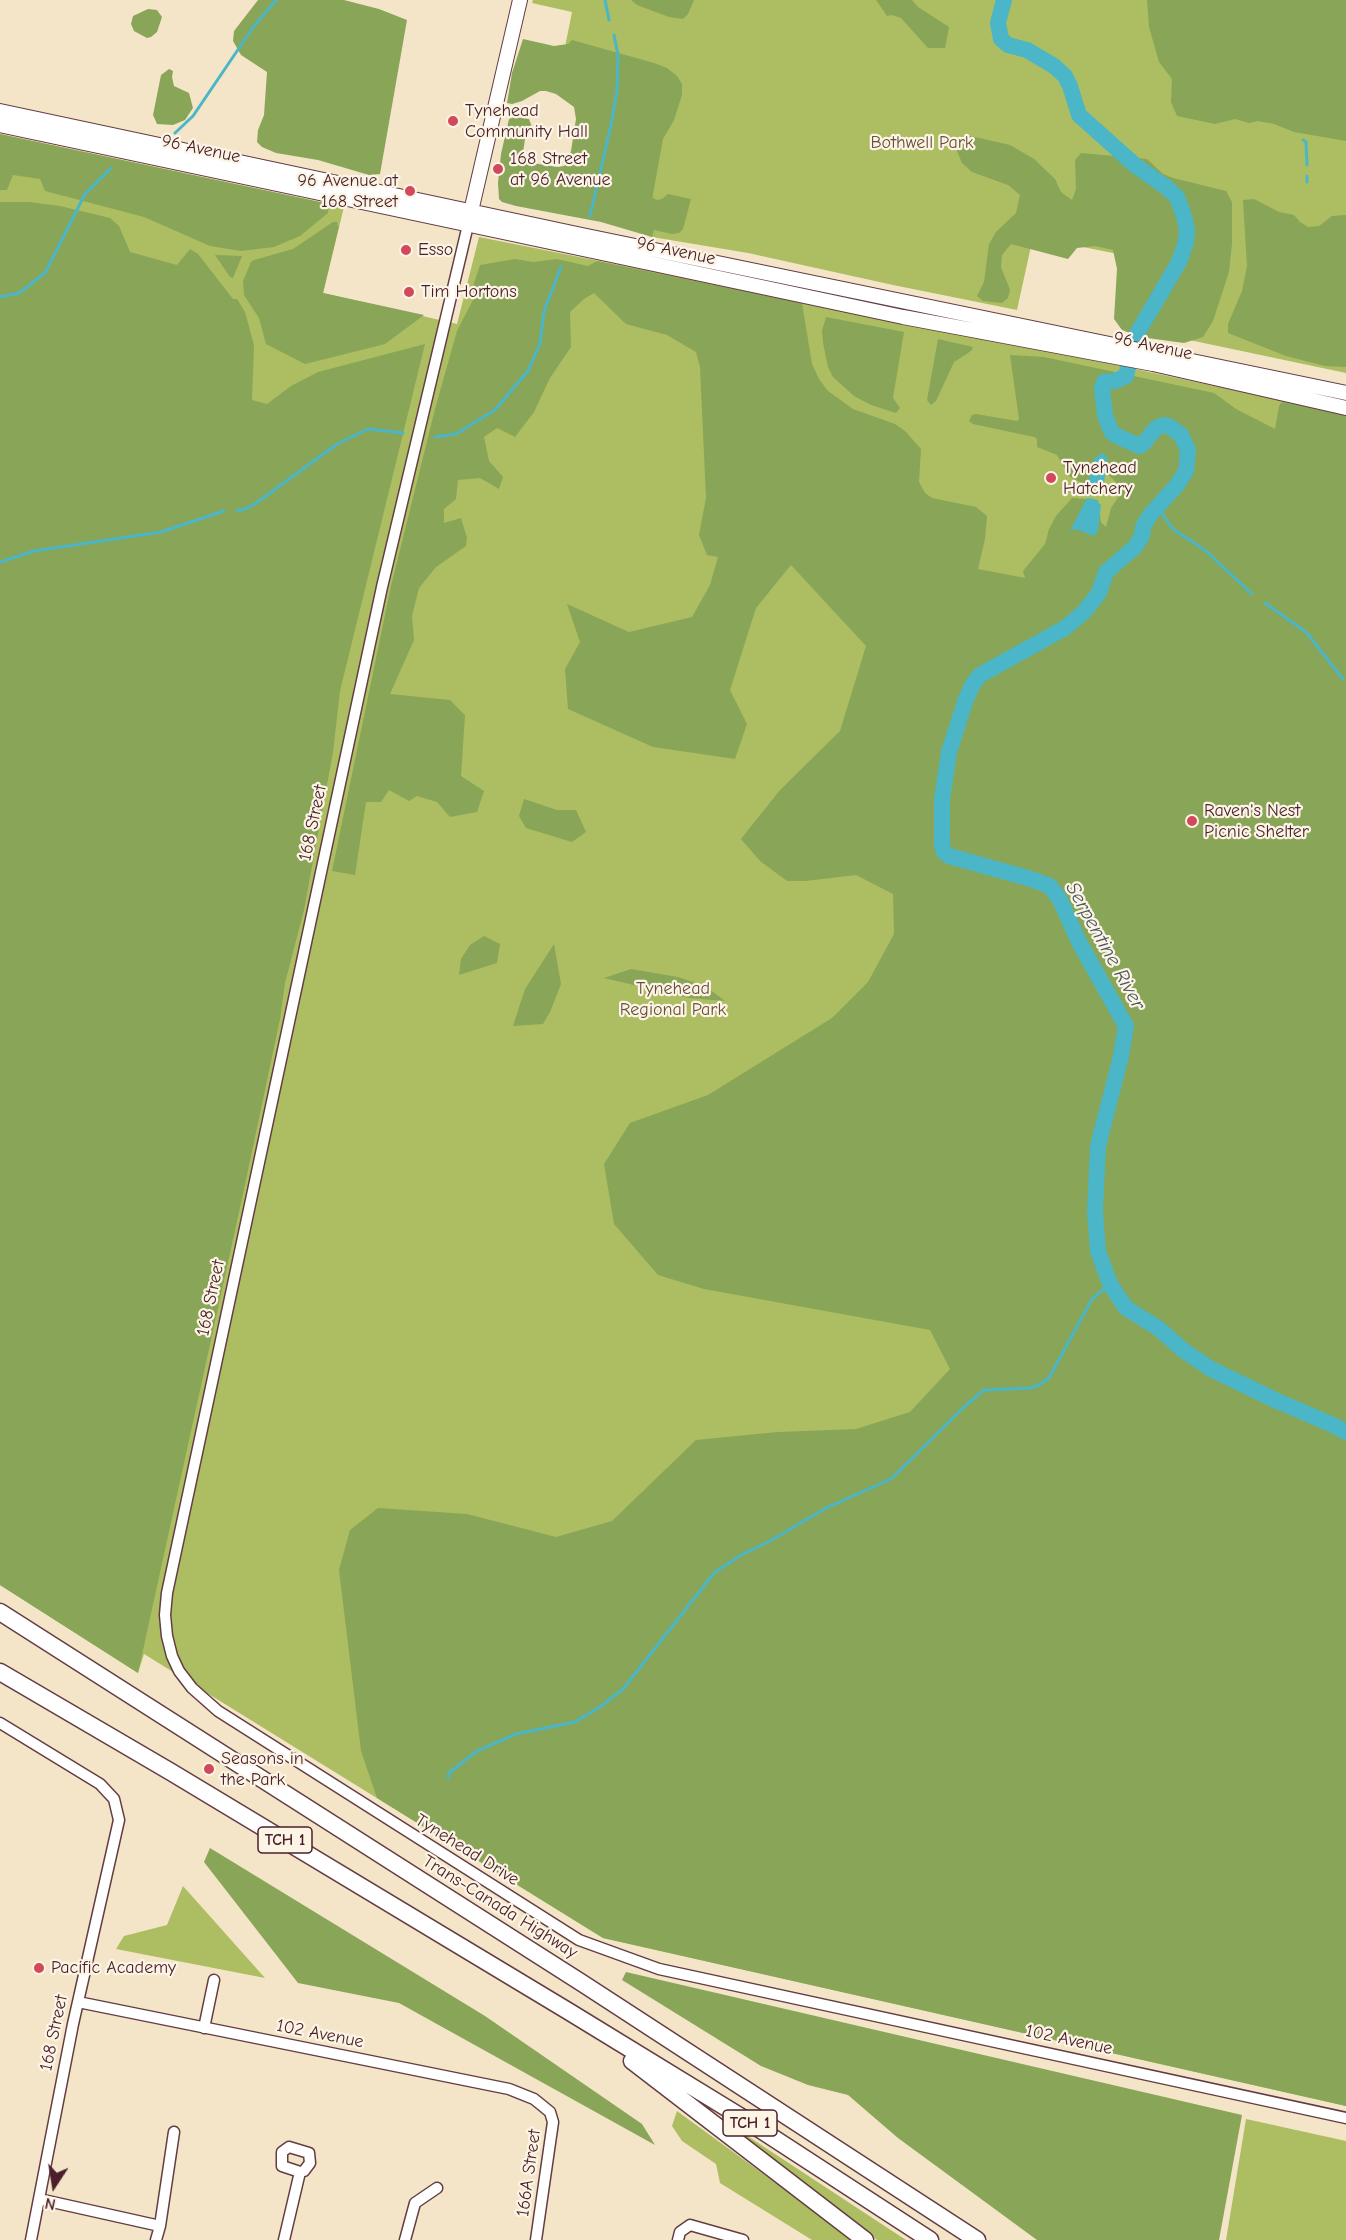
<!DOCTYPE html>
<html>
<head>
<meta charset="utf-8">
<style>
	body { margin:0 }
	#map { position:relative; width:1346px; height:2240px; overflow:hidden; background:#f4e5c9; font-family:"Comic Neue",sans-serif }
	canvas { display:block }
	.north { position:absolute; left:24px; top:2156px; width:60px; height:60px; -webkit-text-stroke:4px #fcf5e5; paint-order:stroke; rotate:192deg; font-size:16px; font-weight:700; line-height:24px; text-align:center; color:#4a1f2b }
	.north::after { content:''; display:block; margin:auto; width:21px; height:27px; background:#4a1f2b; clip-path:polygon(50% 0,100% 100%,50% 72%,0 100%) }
</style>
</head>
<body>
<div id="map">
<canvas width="1346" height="2240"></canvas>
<div class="north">N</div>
</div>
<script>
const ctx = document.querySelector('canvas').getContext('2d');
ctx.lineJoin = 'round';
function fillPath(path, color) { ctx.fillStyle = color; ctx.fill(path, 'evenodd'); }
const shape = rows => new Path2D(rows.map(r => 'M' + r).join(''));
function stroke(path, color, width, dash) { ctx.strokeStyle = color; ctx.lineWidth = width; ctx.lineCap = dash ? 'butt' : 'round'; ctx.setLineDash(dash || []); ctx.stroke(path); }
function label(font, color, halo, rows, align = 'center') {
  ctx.font = font + ' "Comic Neue",sans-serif'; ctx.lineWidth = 4.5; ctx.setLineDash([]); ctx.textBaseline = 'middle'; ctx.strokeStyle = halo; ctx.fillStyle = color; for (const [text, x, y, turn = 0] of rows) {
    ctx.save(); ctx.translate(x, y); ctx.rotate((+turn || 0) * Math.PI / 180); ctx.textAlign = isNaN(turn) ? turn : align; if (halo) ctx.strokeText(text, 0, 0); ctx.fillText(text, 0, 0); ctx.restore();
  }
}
fillPath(shape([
	[533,0,1346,0,1346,373,1123,326,1138,258,1033,237,1017,310,893,285,748,253,652,237,611,58,565,47,572,12,532,3],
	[0,134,344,207,323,293,457,324,479,237,1046,350,1346,414,1346,2106,603,1938,144,1654,138,1673,0,1585],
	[183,1886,265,1978,116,1949,124,1936,167,1925],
	[677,2111,810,2208,850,2240,812,2240,720,2183,716,2164,682,2141,672,2126],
	[1246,2119,1346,2141,1346,2240,1226,2240],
	[743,2133,906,2240,877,2240,741,2136]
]), '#acbe61');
fillPath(shape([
	[258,0,344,0,379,9,407,20,380,174,369,175,318,160,276,153,262,147,257,142,258,130,264,115,267,72,241,55,233,41,234,31],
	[631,0,694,0,688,14,683,19,669,17,637,5],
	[876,0,912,0,918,7,949,27,945,48,928,48,901,18,892,15,887,16],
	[1147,0,1346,0,1346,141,1294,132,1274,124,1258,121,1249,123,1235,119,1215,124,1177,116,1171,102,1172,79,1159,62,1149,27],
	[148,9,157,10,162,17,157,32,151,37,147,38,134,31,131,24,133,16],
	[523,39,554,46,568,44,572,40,654,63,667,68,677,76,682,84,682,95,674,120,663,139,653,194,653,198,657,200,662,199,668,194,691,199,683,229,679,233,672,234,654,230,652,237,601,222,516,206,502,202,499,199,498,183,501,154,509,119,514,117,529,119,532,127,525,139,523,153,525,157,533,163,557,167,564,166,567,163,571,151,576,119,574,107,556,94,546,91,540,91,522,101,512,104,507,103,512,73],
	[169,69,173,71,172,77,174,86,189,93,193,108,185,120,173,125,157,124,153,115,161,75],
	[0,134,329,204,328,213,300,236,274,247,241,251,210,246,144,217,45,191,40,179,13,175,7,190,0,190],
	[966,135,1010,145,1034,159,1055,179,1061,192,1072,200,1076,189,1075,160,1081,153,1147,159,1163,174,1173,178,1226,191,1232,202,1232,244,1229,272,1213,321,1203,337,1184,343,1140,337,1122,330,1114,319,1117,269,1113,250,1095,246,1077,248,1068,259,1011,244,1002,255,1001,267,1010,290,1008,298,1002,303,983,301,977,296,984,282,989,244,996,232,1016,213,1020,195,1008,185,972,172,962,163,957,151,955,140],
	[1254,199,1279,212,1294,215,1300,222,1308,227,1319,226,1332,216,1346,215,1346,367,1325,366,1286,356,1228,333,1228,324,1242,291,1247,266,1243,200],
	[0,202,29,202,60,206,110,218,119,226,130,252,177,265,190,249,198,254,233,299,237,299,245,312,254,345,252,400,267,404,291,386,318,372,425,344,340,691,333,752,304,910,285,983,280,1019,243,1194,138,1673,0,1585],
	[333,222,338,222,337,225,339,226,323,293,424,315,385,344,305,364,266,344,259,318,244,295,243,281,251,262,254,260,293,249],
	[215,255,242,256,233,278,230,277],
	[515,259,533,262,557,259,588,266,597,261,802,303,812,364,819,379,828,391,853,409,895,424,905,431,921,449,919,482,925,493,932,498,976,507,987,516,985,539,978,569,1025,578,1023,571,1045,544,1049,529,1056,516,1072,498,1098,500,1101,522,1106,527,1111,508,1121,493,1116,482,1105,472,1107,463,1089,479,1088,483,1084,484,1070,477,1057,455,1037,447,1037,439,1034,437,973,424,969,421,972,415,976,414,1017,421,1019,419,1010,355,1044,357,1214,393,1236,409,1275,429,1279,406,1282,402,1346,414,1346,2106,603,1938,377,1798,361,1751,339,1570,350,1530,378,1508,467,1514,556,1537,612,1521,696,1440,778,1432,856,1429,910,1412,950,1369,930,1330,704,1289,658,1275,614,1224,604,1164,630,1123,708,1095,832,1018,868,982,894,934,893,894,856,875,805,881,787,881,760,861,741,839,780,790,840,731,866,646,791,565,756,608,730,690,747,724,735,759,653,747,568,709,565,669,580,642,567,604,629,632,692,617,710,585,718,557,707,555,699,535,706,498,700,367,696,352,667,335,626,324,594,293,584,299,570,312,571,347,550,378,534,412,515,437,497,428,484,437,489,461,503,477,499,489,480,478,458,480,456,499,444,509,444,523,461,518,467,538,466,546,436,567,419,588,412,616,414,640,390,694,450,700,465,715,461,776,484,791,477,812,450,817,437,802,417,796,409,801,389,790,381,802,366,802,355,875,332,871,391,586,435,409,457,331,476,294,473,286,480,265],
	[826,317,904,332,893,398,900,408,896,413,871,405,854,396,833,377,828,367,823,343,822,331],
	[938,339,973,347,971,351,954,362,936,401,931,405,927,400],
	[524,799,557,810,576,810,586,832,572,842,526,828,519,816],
	[484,936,500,944,497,963,459,975,461,959,470,945],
	[554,944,561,984,550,1012,543,1024,513,1026,525,989],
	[631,969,678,977,705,986,725,1001,689,998,604,978],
	[210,1848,485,2016,642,2124,655,2145,399,2003,298,1983,204,1862],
	[626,1972,1242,2115,1219,2240,1037,2240,898,2138,848,2095,808,2085,761,2066,622,1980]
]), '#89a557');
fillPath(shape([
	[1104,453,1107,458,1104,484,1103,489,1097,489,1091,487,1089,479,1095,457],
	[1087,498,1094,499,1101,505,1098,531,1094,536,1075,529,1070,531]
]), '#4ab6c7');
stroke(shape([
	[605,0,609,20],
	[175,133,193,116,254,26,276,0],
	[1303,140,1306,142,1307,165],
	[1307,182,1307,176],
	[590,216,611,125,617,90,618,55,614,35],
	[0,297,19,293,45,273,85,194,111,168],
	[435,437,456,434,495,410,528,371,540,344,544,311,561,267],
	[1157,506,1173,529,1206,551,1252,594],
	[237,511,248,508,259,501,337,444,368,429,403,433],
	[0,562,34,551,161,532,224,511],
	[1265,603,1306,632,1343,679],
	[448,1778,449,1773,477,1751,516,1734,575,1722,600,1707,623,1689,714,1573,741,1555,770,1541,826,1508,891,1479,965,1406,984,1390,1031,1388,1041,1384,1049,1378,1092,1299,1110,1284]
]), '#4ab6c7', 3);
stroke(shape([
	[1004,0,998,23,1001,39,1008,45,1027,50,1054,66,1065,76,1070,86,1079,115,1136,166,1166,187,1177,197,1184,216,1187,230,1186,242,1179,262,1135,337,1126,376,1115,381,1104,382,1102,388,1105,415,1111,431,1115,435,1139,446,1143,444,1156,428,1164,425,1169,426,1181,435,1188,450,1186,471,1177,485,1150,515,1143,527,1142,536,1135,547,1106,572,1099,593,1084,612,1065,628,980,675,973,684,966,699,949,752,942,799,942,845,944,852,949,856,1031,879,1050,886,1060,900,1079,942,1126,1026,1121,1056,1098,1146,1095,1212,1098,1251,1110,1284,1126,1308,1158,1328,1183,1350,1211,1369,1275,1400,1333,1425,1346,1432]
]), '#4ab6c7', 16);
const minor = shape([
	[468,225,382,587,167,1593,165,1615,167,1636,172,1656,179,1671,192,1688,218,1711,579,1940,659,1969,1346,2118],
	[0,1723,100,1784,114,1799,119,1820,73,2024,31,2240],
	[78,2002,509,2089,534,2099,550,2112,553,2122,536,2240],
	[204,2028,214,1980],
	[289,2147,309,2153,310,2163,304,2171,300,2172,282,2166,282,2152,289,2147],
	[39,2199,160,2226],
	[156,2240,160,2226,174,2132],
	[284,2240,300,2172],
	[405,2240,415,2203,437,2188],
	[678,2240,680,2232,690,2225,743,2240]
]);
const major = shape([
	[0,111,582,235,1346,393],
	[0,125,903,317,1153,364,1346,408],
	[469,220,520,0]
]);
const highway = shape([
	[0,1612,582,1983,977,2240],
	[0,1672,171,1772,568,2011,738,2115,930,2240],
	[632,2061,865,2240]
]);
stroke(minor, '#643d43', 13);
stroke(major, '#643d43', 16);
stroke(highway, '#643d43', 19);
stroke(minor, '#fff', 10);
stroke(major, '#fff', 14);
stroke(highway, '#fff', 16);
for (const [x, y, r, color] of [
	[453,121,6,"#d1495b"],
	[498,169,6,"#d1495b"],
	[410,191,6,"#d1495b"],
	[406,250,6,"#d1495b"],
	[409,292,6,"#d1495b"],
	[1051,478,6,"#d1495b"],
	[1192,821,6,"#d1495b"],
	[209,1769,6,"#d1495b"],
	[39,1968,6,"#d1495b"]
]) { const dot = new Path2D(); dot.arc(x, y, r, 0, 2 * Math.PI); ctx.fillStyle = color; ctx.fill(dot); stroke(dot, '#fcf5e5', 2); }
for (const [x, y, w] of [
	[285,1840,54],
	[750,2123,54]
]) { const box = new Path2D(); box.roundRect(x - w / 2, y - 13, w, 26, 4.5); ctx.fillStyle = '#fcf5e5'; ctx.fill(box); stroke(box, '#4a1f2b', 1.5); }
label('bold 16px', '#4a1f2b', null, [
	["TCH 1",285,1840],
	["TCH 1",750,2123]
]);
label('18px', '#4a1f2b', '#fcf5e5', [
	["Tynehead",465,111],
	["Community Hall",465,132],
	["168 Street",510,159],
	["at 96 Avenue",510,180],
	["96 Avenue at",398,181,"right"],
	["168 Street",398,202,"right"],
	["Esso",418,250],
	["Tim Hortons",421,292],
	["Tynehead",1063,468],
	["Hatchery",1063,489],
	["Raven's Nest",1204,811],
	["Picnic Shelter",1204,832],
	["Seasons in",221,1759],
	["the Park",221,1780],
	["Pacific Academy",51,1968]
], 'left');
label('18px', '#674f3b', '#fcf5e5', [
	["Bothwell Park",922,143],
	["Tynehead",673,989],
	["Regional Park",673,1010]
]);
label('18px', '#4a1f2b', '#fcf5e5', [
	["96 Avenue",201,149,12],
	["96 Avenue",676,251,12],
	["96 Avenue",1153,346,12],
	["168 Street",313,823,-78],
	["168 Street",211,1298,-78],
	["Tynehead Drive",467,1850,32],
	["Trans-Canada Highway",500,1907,32],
	["168 Street",54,2033,-78],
	["102 Avenue",320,2034,11],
	["102 Avenue",1069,2040,12],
	["166A Street",529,2173,-82]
]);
label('italic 20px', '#4a5462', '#fcf5e5', [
	["Serpentine River",1105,946,61]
]);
</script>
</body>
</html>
